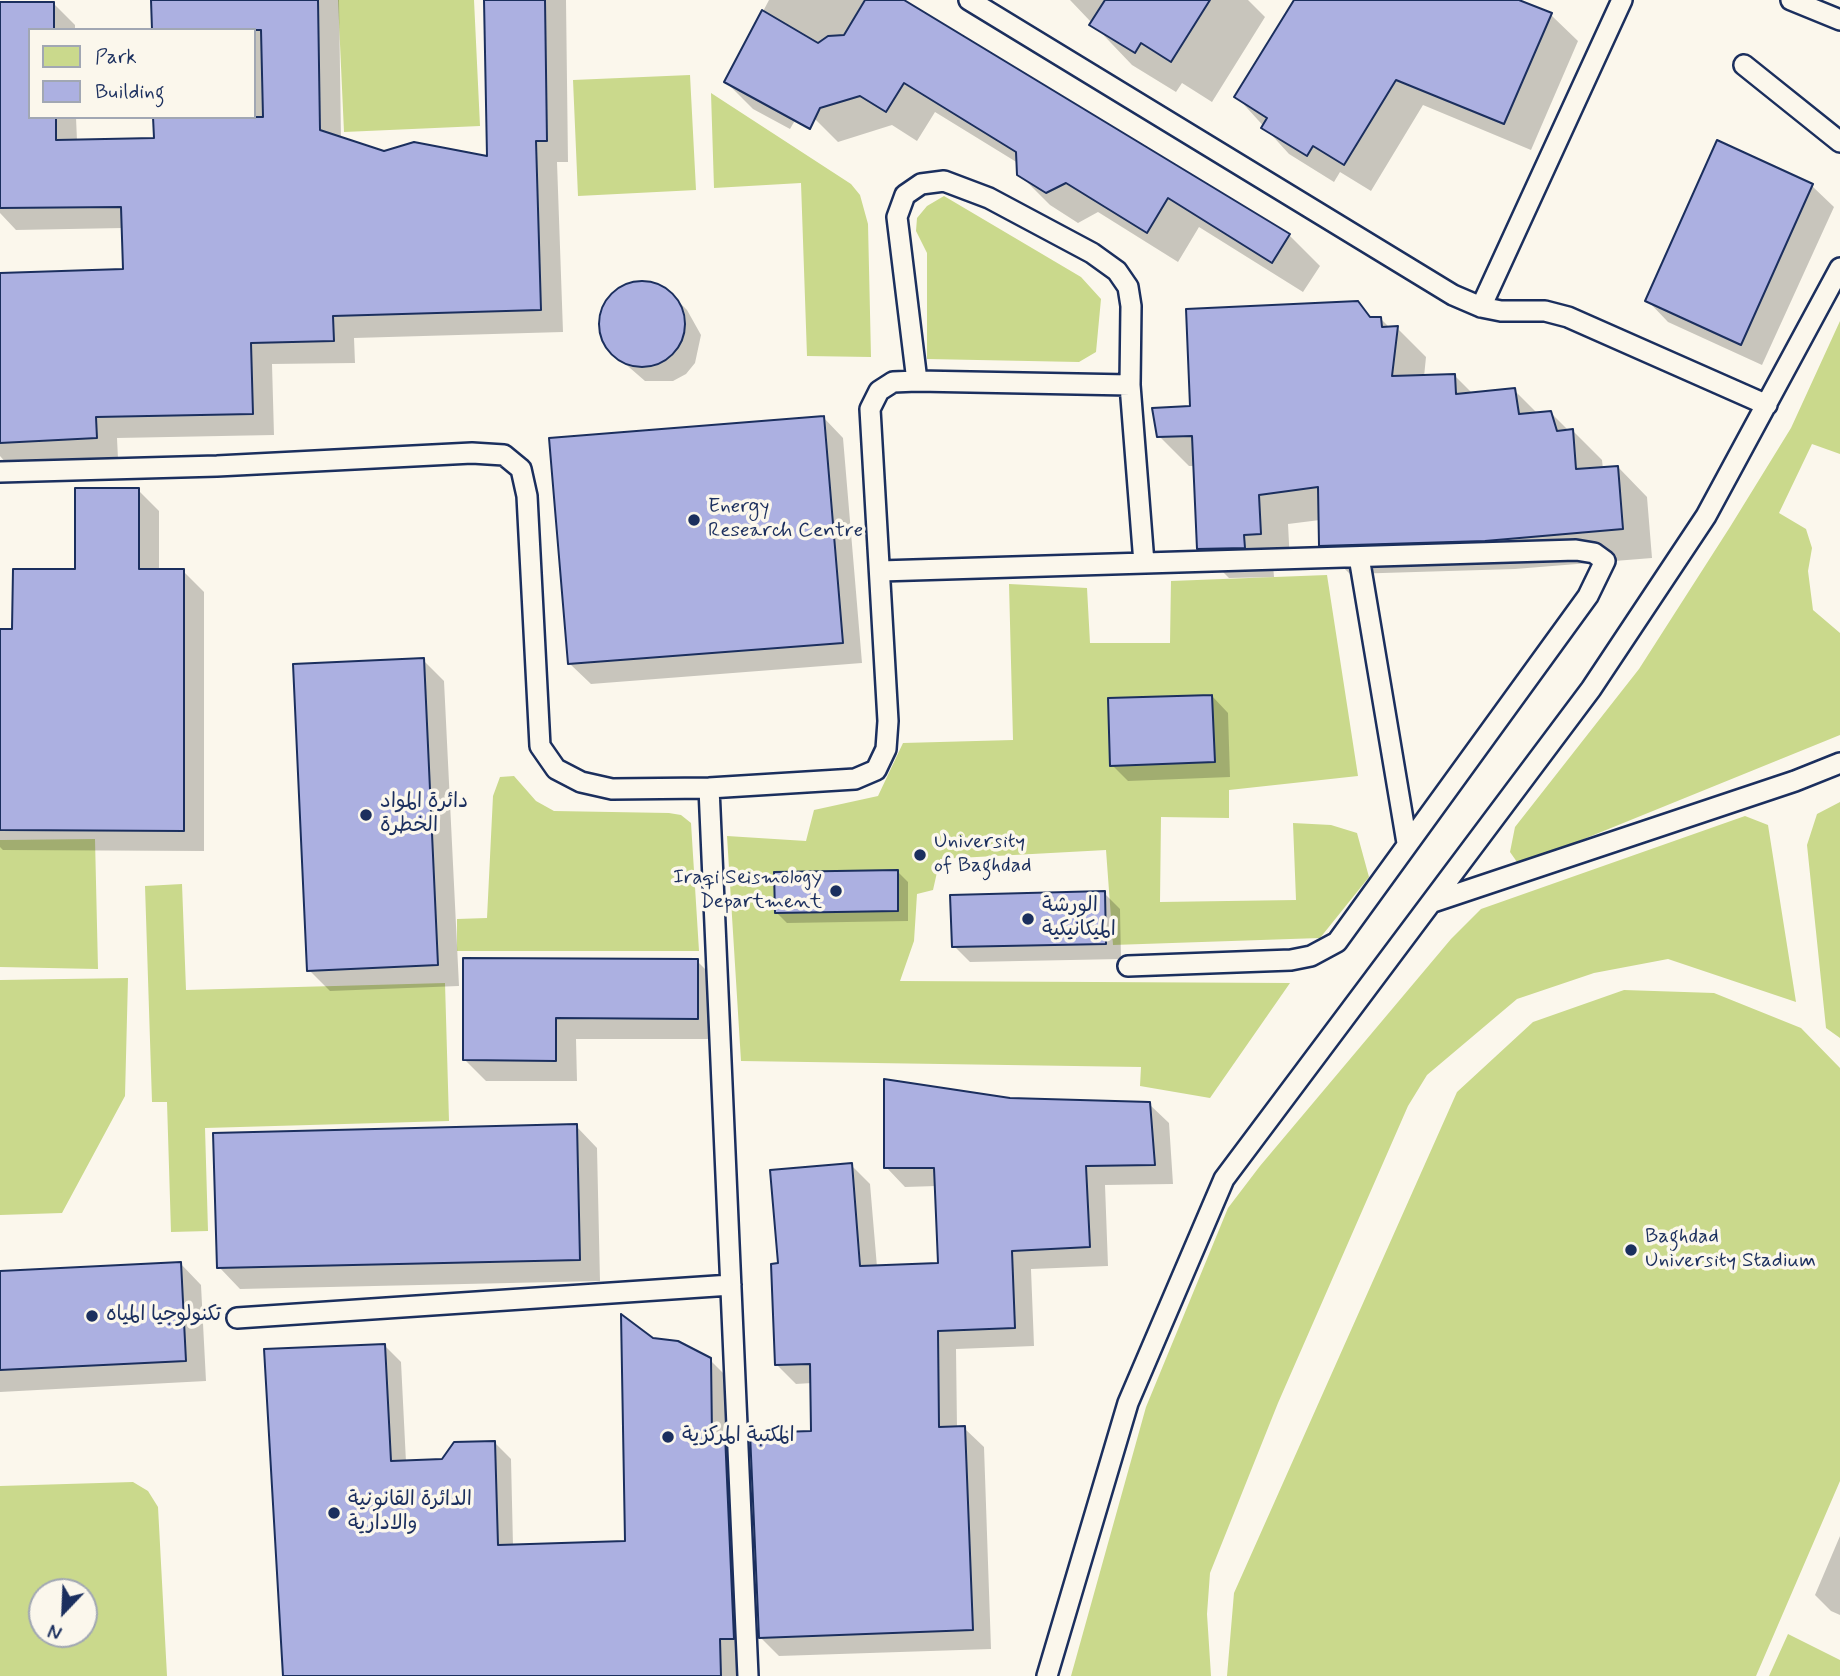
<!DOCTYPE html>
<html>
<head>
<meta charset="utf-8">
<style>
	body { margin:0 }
	#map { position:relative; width:1840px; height:1676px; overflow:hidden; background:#fbf7ec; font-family:Mynerve,sans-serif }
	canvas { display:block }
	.legend { position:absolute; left:28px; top:28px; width:228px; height:91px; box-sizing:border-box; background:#fbf7ec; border:2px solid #a1a7b3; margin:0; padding:9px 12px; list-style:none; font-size:21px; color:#1b2f5e }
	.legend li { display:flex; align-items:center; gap:14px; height:35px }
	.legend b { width:35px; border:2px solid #a1a7b3 }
	.north { position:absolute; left:28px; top:1578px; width:70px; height:70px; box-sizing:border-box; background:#fbf7ec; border:2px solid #a1a7b3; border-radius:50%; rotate:203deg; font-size:19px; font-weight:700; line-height:28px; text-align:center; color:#1b2f5e }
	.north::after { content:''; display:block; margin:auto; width:24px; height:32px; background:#1b2f5e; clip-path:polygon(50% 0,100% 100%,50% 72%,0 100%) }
</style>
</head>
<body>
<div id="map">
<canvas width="1840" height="1676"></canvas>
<ul class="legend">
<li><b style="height:19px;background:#cad98c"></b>Park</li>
<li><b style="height:19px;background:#acb0e1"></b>Building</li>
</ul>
<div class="north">N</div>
</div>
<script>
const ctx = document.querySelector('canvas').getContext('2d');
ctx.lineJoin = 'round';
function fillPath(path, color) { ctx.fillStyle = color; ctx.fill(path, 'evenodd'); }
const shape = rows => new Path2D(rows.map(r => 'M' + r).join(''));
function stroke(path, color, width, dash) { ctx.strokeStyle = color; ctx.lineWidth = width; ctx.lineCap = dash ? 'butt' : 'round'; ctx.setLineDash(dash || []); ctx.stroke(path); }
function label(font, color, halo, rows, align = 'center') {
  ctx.font = font + ' Mynerve,"Playpen Sans Arabic",sans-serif'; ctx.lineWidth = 7; ctx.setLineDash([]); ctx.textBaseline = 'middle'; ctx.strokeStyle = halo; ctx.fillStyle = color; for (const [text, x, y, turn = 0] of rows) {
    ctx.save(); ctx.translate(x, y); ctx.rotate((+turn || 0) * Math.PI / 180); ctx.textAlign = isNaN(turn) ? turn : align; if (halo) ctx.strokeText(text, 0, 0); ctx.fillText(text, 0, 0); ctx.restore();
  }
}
fillPath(shape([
	[338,0,474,0,480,126,344,132],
	[690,75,696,190,578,196,573,80],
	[711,93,851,184,860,195,868,224,871,357,807,356,801,183,714,188],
	[944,196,1081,277,1101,299,1096,352,1079,362,927,359,927,253,916,231,917,218,927,206],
	[1840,321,1840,454,1812,444,1779,513,1806,529,1812,548,1808,571,1813,610,1840,633,1840,735,1542,856,1517,862,1510,852,1515,827,1639,669,1730,527,1791,428],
	[1327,575,1358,776,1229,790,1229,818,1161,817,1160,902,1296,900,1293,823,1331,825,1357,833,1369,877,1320,938,1113,945,1106,850,940,859,933,890,917,894,914,941,900,981,1290,983,1210,1098,1140,1086,1141,1067,741,1061,727,836,806,841,814,810,878,796,903,743,1013,740,1009,584,1087,588,1090,643,1170,643,1171,581],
	[514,776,536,801,554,811,669,813,681,815,691,823,699,951,457,951,457,919,487,918,493,796,500,777],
	[1840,802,1840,1038,1826,1028,1807,845,1817,814],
	[1745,816,1768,825,1796,1002,1668,959,1594,973,1517,999,1427,1075,1408,1106,1278,1403,1210,1573,1207,1614,1211,1676,1071,1676,1146,1407,1228,1208,1260,1166,1451,939,1481,909],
	[95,839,98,969,0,967,0,840],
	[182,884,186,990,445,983,449,1121,205,1128,208,1231,171,1232,167,1102,152,1102,145,886],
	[128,978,125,1096,62,1213,0,1215,0,980],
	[1624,990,1714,993,1801,1028,1840,1068,1840,1481,1756,1676,1227,1676,1234,1593,1457,1092,1533,1022],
	[133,1482,148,1491,158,1507,167,1676,0,1676,0,1486],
	[42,1592,84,1592,84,1634,42,1634],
	[1788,1634,1840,1660,1840,1676,1769,1676]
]), '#cad98c');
fillPath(shape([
	[153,0,339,0,341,139,384,152,489,158,486,0,566,0,568,162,557,162,563,332,354,338,355,363,272,364,274,435,117,438,118,459,8,465,0,456,0,275,125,271,123,228,16,230,0,213,0,4,53,3,75,25,75,30,30,30,30,117,76,117,77,141,155,140,254,117,254,30],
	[769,0,864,0,790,129,753,109,726,82],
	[882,0,902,0,1289,235,1320,266,1303,292,1199,227,1178,262,1098,212,1078,223,1050,205,1019,174,1018,163,935,112,917,141,892,125,838,142,808,112],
	[1070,0,1248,0,1265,17,1212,102,1182,83,1176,92,1132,65],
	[1346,0,1515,0,1551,15,1578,41,1531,150,1423,105,1371,191,1340,172,1334,182,1289,154,1237,97],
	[1812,186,1834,207,1762,365,1668,322,1647,300],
	[631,284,658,286,670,293,687,310,701,335,695,363,686,374,673,381,645,381,607,348,601,336,602,309,619,289],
	[1358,303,1373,319,1381,319,1390,328,1397,328,1426,357,1424,377,1455,376,1473,394,1514,390,1538,414,1550,412,1569,431,1573,431,1602,460,1603,469,1618,467,1647,497,1652,558,1515,569,1350,574,1320,545,1320,520,1288,524,1290,563,1273,564,1274,577,1229,578,1199,548,1195,466,1189,466,1159,436,1192,407],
	[823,417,843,438,862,663,591,684,570,664],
	[138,490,159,511,159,571,183,571,204,592,204,851,3,850,0,847,0,630,14,631,77,571],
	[423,660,444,681,459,986,330,991,309,970],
	[1212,696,1228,713,1230,777,1128,781,1112,765],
	[897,871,908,882,908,921,787,923,776,912],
	[1104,893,1120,909,1121,959,970,962,954,946],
	[465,960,697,961,718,982,718,1039,576,1039,577,1081,486,1081,465,1060],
	[1010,1100,1149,1104,1169,1123,1173,1184,1105,1185,1108,1266,1031,1269,1034,1346,956,1349,957,1428,964,1428,984,1447,991,1649,779,1656,760,1637,812,1433,812,1383,796,1384,777,1365,780,1265,851,1165,870,1184,877,1267,940,1265,937,1186,905,1187,886,1167],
	[576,1126,597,1148,600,1281,240,1289,219,1267],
	[180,1263,201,1285,206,1381,0,1392,0,1272],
	[384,1345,401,1362,406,1462,443,1461,494,1442,511,1459,513,1546,627,1542,710,1360,727,1377,728,1439,741,1453,750,1655,736,1655,737,1676,285,1676],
	[1840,1536,1840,1615,1831,1611,1815,1595]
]), '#0003');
const building = shape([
	[151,0,318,0,320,130,384,151,414,142,487,156,484,0,545,0,547,141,536,141,541,310,333,316,334,341,251,343,253,414,96,417,97,438,0,443,0,273,123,269,121,207,0,208,0,2,54,2,54,30,30,30,30,117,56,117,56,140,154,138,153,117,263,117,261,30,152,30,151,0],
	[865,0,904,0,1290,234,1272,263,1168,198,1147,233,1066,183,1046,193,1017,175,1016,152,904,83,886,112,860,96,820,108,810,129,724,82,762,10,818,43,828,36,844,35,865,0],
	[1105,0,1210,0,1171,62,1141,43,1135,53,1089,25,1105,0],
	[1294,0,1519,0,1552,13,1504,124,1396,80,1344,165,1313,146,1307,156,1261,128,1267,118,1234,97,1294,0],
	[1717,140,1813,184,1741,345,1645,301,1717,140],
	'599 324a43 43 0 1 1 86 0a43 43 0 1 1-86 0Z',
	[1358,301,1370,317,1381,317,1382,327,1398,326,1392,376,1455,374,1456,394,1515,388,1519,414,1551,411,1557,431,1573,429,1576,469,1618,466,1623,529,1485,541,1319,546,1318,487,1259,495,1261,534,1244,535,1245,548,1197,549,1192,436,1157,437,1152,408,1190,406,1186,309,1358,301],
	[824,416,843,643,568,664,549,438,824,416],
	[75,488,139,488,139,569,184,569,184,831,0,830,0,629,12,629,13,569,75,569,75,488],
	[424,658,438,965,307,971,293,664,424,658],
	[1212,695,1215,762,1110,766,1108,698,1212,695],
	[898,870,898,911,775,913,774,872,898,870],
	[1105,891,1106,944,952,947,950,895,1105,891],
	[463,958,698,959,698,1019,556,1018,556,1061,463,1060,463,958],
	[884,1079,1010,1098,1150,1102,1155,1165,1086,1166,1090,1247,1012,1251,1015,1328,938,1331,939,1427,965,1426,973,1630,759,1638,750,1433,811,1431,810,1364,775,1365,771,1264,778,1263,770,1170,852,1163,860,1266,938,1263,934,1168,884,1168,884,1079],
	[577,1124,580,1260,217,1268,213,1133,577,1124],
	[181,1262,186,1361,0,1370,0,1271,181,1262],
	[621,1314,653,1338,678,1341,711,1358,712,1435,725,1434,734,1639,720,1639,721,1676,283,1676,264,1349,385,1344,391,1461,442,1459,454,1442,495,1441,498,1545,625,1541,621,1314]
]);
fillPath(building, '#acb0e1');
stroke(building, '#1b2f5e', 2);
const lane = shape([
	[969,0,1453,295,1481,307,1501,311,1545,311,1568,317,1767,405],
	[1791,0,1840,20],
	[1744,65,1840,142],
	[1481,307,1622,0],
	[917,381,897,217,905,195,921,184,944,181,989,198,1092,253,1117,271,1128,287,1131,306,1130,385,1144,563],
	[0,472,217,466,472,453,504,455,521,469,527,496,540,746,556,769,581,782,612,789,709,788,855,779,876,770,886,749,888,721,870,409,879,391,893,382,917,381,1130,385],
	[1359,557,1407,843],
	[880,571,1576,550,1594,553,1605,561,1588,596,1337,942,1311,956,1291,960,1128,966],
	[709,788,748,1676],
	[1433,902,1795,781,1840,763],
	[237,1318,731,1285],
	[1047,1676,1128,1403,1224,1179,1591,689,1706,516,1840,268]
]);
stroke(lane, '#1b2f5e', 24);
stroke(lane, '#fbf7ec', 19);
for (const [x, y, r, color] of [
	[694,520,7,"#1b2f5e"],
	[366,815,7,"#1b2f5e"],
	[920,855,7,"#1b2f5e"],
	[836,891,7,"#1b2f5e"],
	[1028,919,7,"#1b2f5e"],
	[1631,1250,7,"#1b2f5e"],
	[92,1316,7,"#1b2f5e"],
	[668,1437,7,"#1b2f5e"],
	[334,1513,7,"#1b2f5e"]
]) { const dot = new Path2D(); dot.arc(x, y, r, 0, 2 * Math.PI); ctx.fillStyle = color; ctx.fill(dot); stroke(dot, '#fbf7ec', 2.5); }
label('21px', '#1b2f5e', '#fbf7ec', [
	["Energy",708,508],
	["Research Centre",708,532],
	["دائرة المواد",380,803],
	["الخطرة",380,827],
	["University",934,843],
	["of Baghdad",934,867],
	["Iraqi Seismology",822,879,"right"],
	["Department",822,903,"right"],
	["الورشة",1042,907],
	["الميكانيكية",1042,931],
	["Baghdad",1645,1238],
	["University Stadium",1645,1262],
	["تكنولوجيا المياه",106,1316],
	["المكتبة المركزية",682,1437],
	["الدائرة القانونية",348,1501],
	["والادارية",348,1525]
], 'left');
</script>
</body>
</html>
